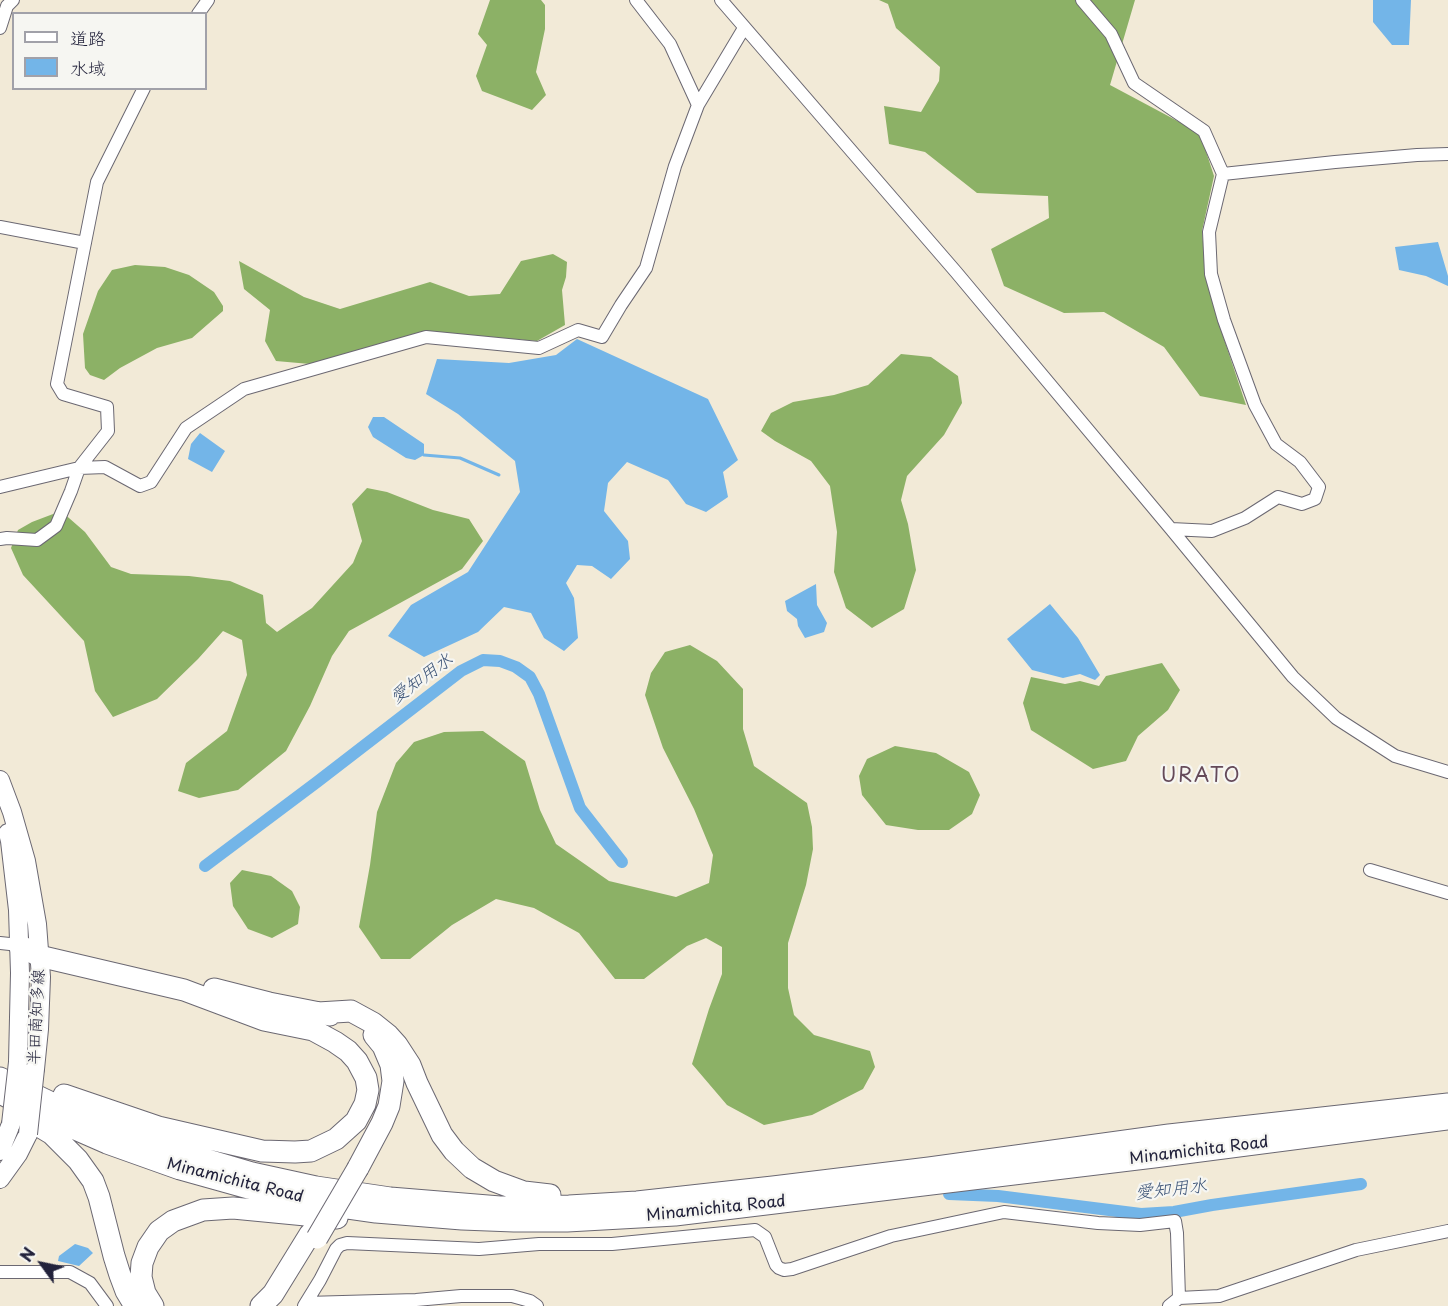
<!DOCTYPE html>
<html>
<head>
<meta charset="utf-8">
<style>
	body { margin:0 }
	#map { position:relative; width:1448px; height:1306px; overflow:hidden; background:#f2ead7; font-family:"Playpen Sans","Klee One",sans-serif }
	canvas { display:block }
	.legend { position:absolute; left:12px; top:12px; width:195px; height:78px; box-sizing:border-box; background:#f6f6f2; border:2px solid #a1a1a9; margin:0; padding:8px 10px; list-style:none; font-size:18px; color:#22223b }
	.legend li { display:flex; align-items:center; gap:12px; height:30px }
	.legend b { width:30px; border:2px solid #a1a1a9 }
	.north { position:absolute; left:12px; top:1234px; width:60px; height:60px; -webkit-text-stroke:4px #f6f6f2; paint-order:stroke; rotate:303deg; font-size:16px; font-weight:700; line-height:24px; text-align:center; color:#22223b }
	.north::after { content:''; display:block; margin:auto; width:21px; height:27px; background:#22223b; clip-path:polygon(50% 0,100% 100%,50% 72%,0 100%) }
</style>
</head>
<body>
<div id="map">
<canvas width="1448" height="1306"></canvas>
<ul class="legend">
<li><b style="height:8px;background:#fff"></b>道路</li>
<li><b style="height:16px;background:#73b5e8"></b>水域</li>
</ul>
<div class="north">N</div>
</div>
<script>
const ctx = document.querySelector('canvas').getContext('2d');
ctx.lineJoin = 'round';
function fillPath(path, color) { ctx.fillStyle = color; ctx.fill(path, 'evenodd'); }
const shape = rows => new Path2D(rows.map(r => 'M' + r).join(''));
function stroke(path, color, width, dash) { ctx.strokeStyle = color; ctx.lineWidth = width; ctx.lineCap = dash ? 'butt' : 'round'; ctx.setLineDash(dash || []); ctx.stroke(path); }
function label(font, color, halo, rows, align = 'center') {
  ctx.font = font + ' "Playpen Sans","Klee One",sans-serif'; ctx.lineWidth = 4.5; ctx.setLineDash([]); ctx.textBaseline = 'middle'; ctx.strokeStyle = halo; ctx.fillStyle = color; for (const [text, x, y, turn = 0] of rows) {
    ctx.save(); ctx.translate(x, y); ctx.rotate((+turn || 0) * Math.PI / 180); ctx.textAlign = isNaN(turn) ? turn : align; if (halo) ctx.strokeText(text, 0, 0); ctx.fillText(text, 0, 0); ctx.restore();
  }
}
fillPath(shape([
	[490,0,541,0,545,5,545,29,536,72,546,95,532,110,482,91,476,76,487,45,478,34],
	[879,0,1135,0,1110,85,1200,133,1214,176,1202,231,1206,274,1218,321,1246,405,1200,396,1164,347,1104,312,1064,313,1004,286,991,249,1049,218,1048,196,977,193,925,152,889,144,884,106,921,112,939,81,940,67,896,28,888,4],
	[553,254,567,262,566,277,562,290,565,325,537,341,427,332,310,364,276,361,265,341,270,310,244,289,239,261,304,297,340,309,430,282,469,296,500,294,521,261],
	[135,265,165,267,189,275,214,292,223,306,223,311,192,338,157,348,120,368,104,380,90,375,85,368,83,334,98,291,112,270],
	[901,354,931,357,958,376,962,403,944,435,907,476,901,500,908,524,916,570,904,609,872,628,846,608,834,572,837,532,830,486,811,461,775,441,761,431,771,413,793,402,834,395,868,385],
	[367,488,387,492,433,510,469,519,483,541,462,569,349,631,332,656,310,706,286,751,238,790,199,798,178,791,186,763,227,731,247,675,242,640,223,631,198,659,157,699,113,717,95,691,84,641,23,575,11,548,18,530,32,522,61,511,85,532,111,567,131,574,189,576,230,581,263,595,266,623,277,632,312,608,353,563,362,541,352,504],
	[690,645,717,661,743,689,743,729,754,766,807,803,812,827,813,849,806,885,788,943,788,988,794,1015,814,1035,870,1051,875,1067,863,1089,812,1115,764,1125,727,1105,692,1064,709,1009,722,974,722,947,706,938,687,946,644,979,615,979,579,933,534,908,496,899,452,925,410,959,381,959,359,927,370,865,377,812,396,763,414,742,444,732,483,731,525,761,540,810,556,844,609,881,676,897,709,883,713,855,694,809,663,748,645,695,651,673,665,652],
	[1162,663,1180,690,1168,710,1138,736,1126,761,1093,769,1031,730,1023,703,1031,677,1065,684,1080,681,1099,686,1106,676],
	[895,746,936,753,969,772,980,795,972,814,949,830,918,830,886,825,862,795,859,776,867,759],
	[242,870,271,876,292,891,300,907,298,924,272,938,248,929,233,906,230,883]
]), '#8cb166');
fillPath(shape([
	[1373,0,1411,0,1409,45,1392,45,1373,22],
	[1438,242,1448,276,1448,286,1426,276,1399,270,1395,247],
	[577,339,708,399,738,460,723,472,728,497,706,512,686,504,668,480,627,462,608,483,604,511,628,541,630,559,611,579,592,566,577,565,566,583,574,598,578,638,564,651,544,638,531,613,504,607,478,632,424,657,388,636,411,605,468,572,520,492,515,461,458,414,426,394,437,359,509,363,556,355],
	[373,417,384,417,424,444,424,455,415,460,406,458,373,437,368,427],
	[200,433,225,451,212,472,188,459,191,444],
	[816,584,817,605,827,623,824,632,805,638,798,626,797,619,787,611,785,601],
	[1050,604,1078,638,1100,675,1095,680,1080,674,1063,678,1032,670,1007,639],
	[75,1244,88,1248,93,1253,79,1266,58,1261,59,1256]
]), '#73b5e8');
stroke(shape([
	[424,455,460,458,499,475]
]), '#73b5e8', 3);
stroke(shape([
	[205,866,317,782,461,671,483,660,500,661,516,667,530,677,539,694,580,808,622,862],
	[949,1194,998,1196,1141,1214,1174,1212,1212,1205,1361,1184]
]), '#73b5e8', 12);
const street = shape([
	[636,0,670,44,698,105],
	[721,0,956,272,1171,529,1293,677,1336,718,1395,756,1448,772],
	[1082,0,1111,34,1134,83,1204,131,1223,174,1209,232,1211,274,1224,320,1255,405,1276,444,1300,462,1319,487,1315,499,1302,504,1278,497,1245,518,1212,531,1171,529],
	[198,14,208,0],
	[0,28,7,6,13,0],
	[1223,174,1335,162,1417,155,1448,154],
	[0,227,85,243],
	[0,487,79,468,105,467,140,486,151,482,186,428,244,389,426,337,539,348,578,330,602,337,621,305,646,268,675,166,698,105,744,28],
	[0,539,7,538,37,540,56,526,71,491,79,468,108,431,107,407,63,394,57,384,97,182,144,88],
	[1370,870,1448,893],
	[0,943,19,945],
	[0,1272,70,1272,90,1283,107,1306],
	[306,1303,416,1300,461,1296,512,1296,530,1301,537,1306],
	[304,1306,320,1280,336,1249,340,1245,347,1243,479,1249,539,1244,612,1244,755,1230,765,1237,776,1265,779,1268,784,1270,792,1269,891,1236,1004,1212,1098,1223,1140,1225,1175,1221,1177,1233,1179,1298],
	[1169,1306,1179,1298,1219,1296,1356,1250,1448,1231]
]);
const primary = shape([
	[0,780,12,812,26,861,37,924,41,977,39,1029,35,1069],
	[8,833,10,841,18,910,20,973,18,1062],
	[0,1151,11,1124],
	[0,1179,18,1154,28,1134]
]);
const highway = shape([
	[19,945,39,956,184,990,264,1020,313,1030,335,1042,348,1051,357,1061,366,1078,368,1090,365,1104,356,1121,336,1139,311,1151,295,1152,262,1151,158,1127,64,1095],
	[214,989,269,1003,330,1015],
	[318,1013,351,1011,373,1023,388,1035,397,1045,410,1065,417,1083,442,1135,454,1151,472,1168,494,1181,524,1192,550,1195],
	[0,1078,60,1107,117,1130,184,1153,252,1173,316,1187,390,1198,500,1207,569,1206,637,1202,773,1187,929,1168,1169,1135,1448,1104],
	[0,1093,43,1115,107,1143,180,1169,248,1188,348,1208,376,1212,462,1219,514,1221,567,1221,675,1215,1154,1157,1448,1119],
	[32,1122,52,1134,78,1160,93,1181,99,1197,114,1256,120,1275,126,1291,135,1306],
	[358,1168,382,1123,389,1106,393,1081,391,1065,383,1046,374,1035],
	[153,1306,145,1293,141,1277,142,1263,148,1247,159,1231,173,1221,203,1210,233,1208,337,1218],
	[261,1306,273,1294,310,1234]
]);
stroke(street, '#6b6872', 14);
stroke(primary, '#6b6872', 20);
stroke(highway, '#6b6872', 23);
stroke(street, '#fff', 12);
stroke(primary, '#fff', 18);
stroke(highway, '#fff', 21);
const primaryBridge = shape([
	[11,1124,18,1062],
	[28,1134,35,1069]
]);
const highwayBridge = shape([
	[317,1238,358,1168]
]);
stroke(primaryBridge, '#6b6872', 20, []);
stroke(highwayBridge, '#6b6872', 23, []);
stroke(primaryBridge, '#fff', 18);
stroke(highwayBridge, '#fff', 21);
label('16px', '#22223b', '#f6f6f2', [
	["半田南知多線",37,1017,-87],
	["Minamichita Road",1199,1151,-7],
	["Minamichita Road",235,1181,14],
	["Minamichita Road",716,1209,-6]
]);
label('italic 18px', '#3e5578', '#f6f6f2', [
	["愛知用水",422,679,-36],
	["愛知用水",1171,1190,-6]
]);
ctx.letterSpacing = '1.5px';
label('20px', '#654a59', '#f6f6f2', [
	["URATO",1201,776]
]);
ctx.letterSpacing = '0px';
</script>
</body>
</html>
